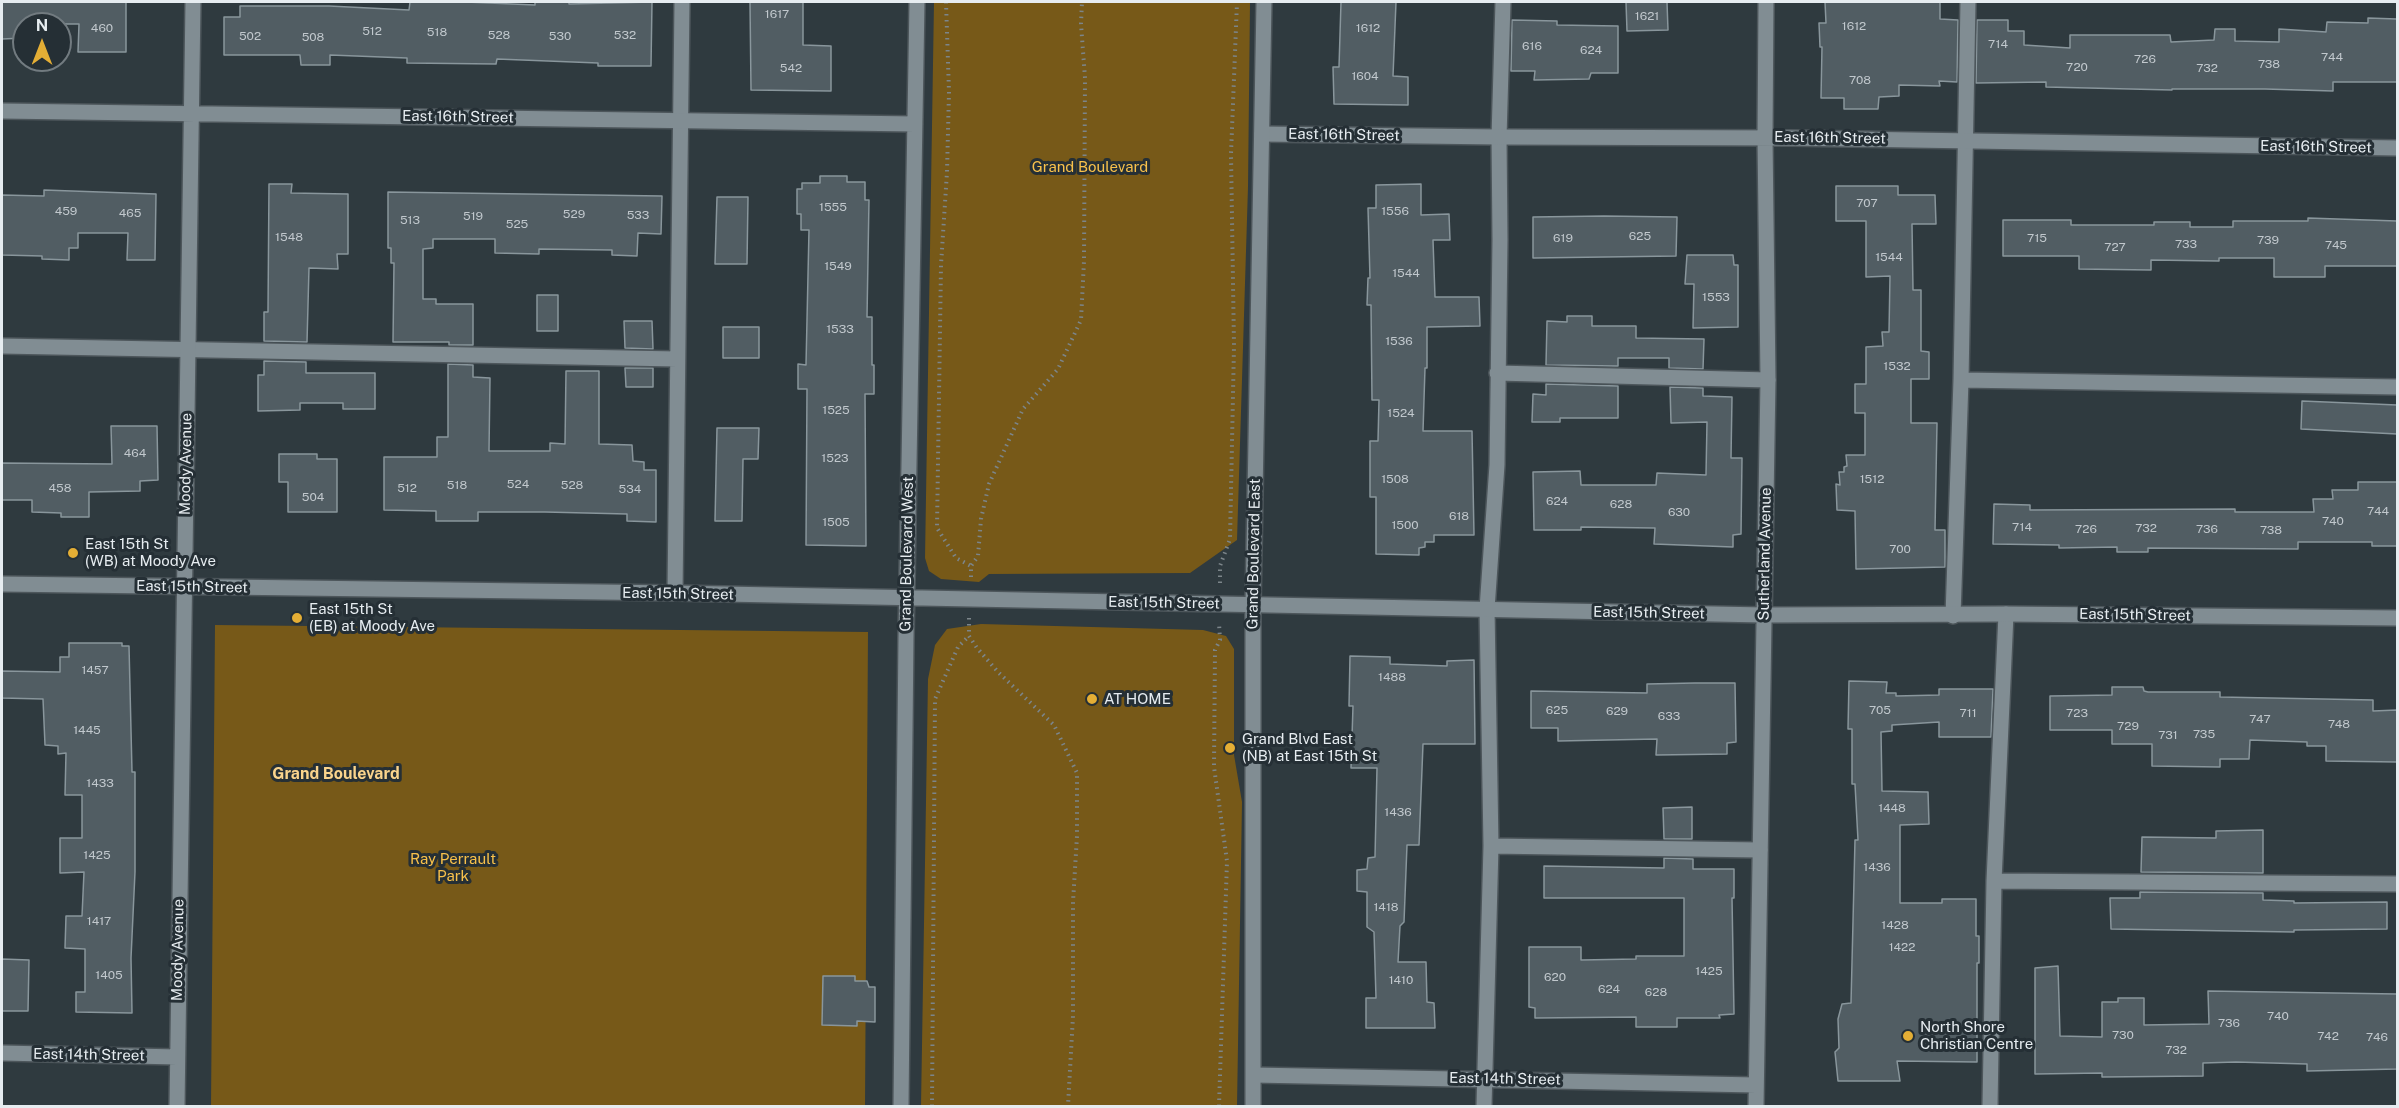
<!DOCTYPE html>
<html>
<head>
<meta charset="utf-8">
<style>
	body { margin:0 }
	#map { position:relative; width:2399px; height:1108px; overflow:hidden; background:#2f3a3f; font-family:"Public Sans",sans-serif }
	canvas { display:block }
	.frame { position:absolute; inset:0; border:3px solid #e6ecf0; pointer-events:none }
	.north { position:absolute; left:12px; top:12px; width:60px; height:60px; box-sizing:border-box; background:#252f35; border:2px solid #727b80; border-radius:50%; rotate:0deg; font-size:16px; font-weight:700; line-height:24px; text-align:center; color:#e6ecf0 }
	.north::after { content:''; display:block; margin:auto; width:21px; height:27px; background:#e4ae35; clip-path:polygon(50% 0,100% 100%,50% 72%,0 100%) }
</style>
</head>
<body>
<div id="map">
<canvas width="2399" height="1108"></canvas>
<div class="frame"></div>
<div class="north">N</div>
</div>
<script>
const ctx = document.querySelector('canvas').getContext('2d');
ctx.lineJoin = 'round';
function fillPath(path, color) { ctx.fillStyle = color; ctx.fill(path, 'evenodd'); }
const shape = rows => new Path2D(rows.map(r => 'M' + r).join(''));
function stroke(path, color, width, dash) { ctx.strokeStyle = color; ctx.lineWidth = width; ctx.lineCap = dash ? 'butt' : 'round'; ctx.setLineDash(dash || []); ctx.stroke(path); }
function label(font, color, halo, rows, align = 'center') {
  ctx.font = font + ' "Public Sans",sans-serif'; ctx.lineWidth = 6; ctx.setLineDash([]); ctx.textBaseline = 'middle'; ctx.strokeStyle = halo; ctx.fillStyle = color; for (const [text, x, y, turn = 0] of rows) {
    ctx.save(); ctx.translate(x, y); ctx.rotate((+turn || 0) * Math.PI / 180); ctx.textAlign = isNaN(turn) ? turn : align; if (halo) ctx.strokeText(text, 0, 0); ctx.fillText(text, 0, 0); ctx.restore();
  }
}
fillPath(shape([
	[934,2,1250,2,1248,187,1237,540,1190,573,989,574,979,582,941,579,929,571,925,558],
	[981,624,1203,630,1226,636,1234,649,1234,755,1242,802,1237,1106,921,1106,928,679,935,645,947,629],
	[215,625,868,632,865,1106,211,1106]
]), '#775918');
const building = shape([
	[2,2,126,2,126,52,78,52,79,24,24,24,24,38,2,39,2,2],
	[410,2,466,2,535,5,535,2,569,2,569,4,652,2,651,66,598,66,598,63,497,59,496,64,407,63,407,58,330,55,330,65,301,65,300,55,224,55,224,17,240,17,240,6,329,6,409,10,410,2],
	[750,2,803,2,803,45,831,46,831,91,751,90,750,2],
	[1341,2,1396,2,1393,76,1408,77,1408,105,1334,104,1333,67,1339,67,1341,2],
	[1626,2,1667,2,1668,30,1627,31,1626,2],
	[1825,2,1940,2,1940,19,1958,20,1957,82,1939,81,1940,86,1899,85,1899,96,1879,97,1878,109,1844,109,1844,98,1821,98,1822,47,1820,47,1819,23,1826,23,1825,2],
	[2368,18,2397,19,2397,82,2333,82,2333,91,2265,89,2172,89,2172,90,2046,87,2046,82,1976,83,1977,20,2008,20,2008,31,2024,31,2024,45,2070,48,2070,35,2170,35,2171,42,2214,40,2215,29,2235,29,2235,41,2279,42,2279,29,2326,32,2327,22,2368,23,2368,18],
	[1512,20,1557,21,1557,25,1618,26,1618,73,1591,73,1589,79,1534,80,1535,71,1511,71,1512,20],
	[820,176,847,176,847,182,865,182,865,200,869,200,867,317,872,317,872,365,874,365,874,394,865,394,866,546,806,545,807,389,798,389,798,364,806,365,809,230,801,230,801,214,797,214,797,189,802,189,802,183,820,183,820,176],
	[269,184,292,184,291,193,348,194,348,254,337,254,338,269,309,268,307,342,264,341,264,312,268,312,269,184],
	[1421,184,1421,215,1449,214,1450,240,1433,240,1435,297,1479,297,1480,326,1427,327,1427,368,1425,368,1423,431,1472,431,1474,535,1434,535,1434,542,1425,542,1425,547,1419,548,1419,555,1376,554,1376,497,1370,497,1370,441,1378,441,1379,400,1372,400,1371,305,1367,305,1368,278,1370,278,1368,208,1376,208,1376,185,1421,184],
	[1836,186,1898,186,1898,195,1935,195,1936,224,1912,224,1913,290,1921,290,1921,351,1929,352,1929,379,1911,379,1911,423,1937,423,1935,530,1945,530,1945,567,1856,569,1855,511,1837,510,1836,484,1840,485,1839,472,1844,472,1844,467,1847,466,1846,455,1865,455,1865,413,1855,413,1855,384,1866,384,1866,347,1883,346,1882,332,1889,332,1890,276,1866,277,1866,221,1836,221,1836,186],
	[44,190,156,194,155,260,127,260,128,233,78,233,78,248,69,248,69,260,42,259,42,256,2,255,2,195,44,196,44,190],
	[388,192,662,196,661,234,638,233,637,256,612,255,612,250,539,249,539,254,495,253,495,239,433,239,433,248,423,249,423,299,436,299,436,304,473,304,473,345,449,345,449,342,393,342,394,263,391,263,391,248,388,248,388,192],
	[717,197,748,197,747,264,715,264,717,197],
	[1604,216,1677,217,1676,256,1533,258,1533,217,1604,216],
	[2308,218,2397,221,2397,266,2325,266,2325,277,2274,277,2274,258,2219,258,2219,261,2151,260,2151,270,2079,269,2079,256,2003,256,2003,220,2071,220,2071,225,2154,225,2154,222,2190,222,2190,227,2233,227,2233,221,2308,221,2308,218],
	[1687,255,1733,255,1734,265,1738,265,1738,327,1693,328,1694,284,1685,284,1687,255],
	[537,295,558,295,558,331,537,331,537,295],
	[1567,316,1592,316,1592,326,1636,326,1636,338,1704,339,1703,369,1669,368,1669,358,1618,358,1618,366,1546,365,1547,321,1567,322,1567,316],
	[624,321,652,321,653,349,625,348,624,321],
	[723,327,759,327,759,358,723,358,723,327],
	[264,361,306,362,306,373,375,373,375,409,343,409,343,403,300,403,300,410,258,411,258,375,264,375,264,361],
	[448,364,473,365,473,377,490,378,489,451,550,451,550,443,565,444,566,371,599,371,599,444,632,445,633,461,644,462,644,470,656,470,656,522,627,521,627,514,545,512,478,512,478,521,436,521,436,511,384,510,384,457,437,457,437,437,448,437,448,364],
	[625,368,653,368,653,387,626,387,625,368],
	[1546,384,1618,386,1618,418,1560,418,1560,422,1532,422,1533,394,1546,395,1546,384],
	[1670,387,1703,388,1703,396,1732,397,1731,458,1742,458,1741,534,1733,535,1733,547,1654,544,1655,528,1581,527,1581,530,1534,530,1533,472,1580,471,1581,485,1656,485,1657,473,1706,475,1707,422,1671,423,1670,387],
	[2302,401,2397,405,2397,434,2301,429,2302,401],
	[111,426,157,426,158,480,140,481,140,491,89,492,89,517,61,517,61,513,32,512,32,500,2,500,2,463,112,464,111,426],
	[717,428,759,428,758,459,743,459,742,521,715,521,717,428],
	[279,454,317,454,317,459,337,459,337,512,288,512,288,482,279,482,279,454],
	[2358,482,2397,482,2397,546,2372,546,2372,542,2298,542,2298,549,2148,548,2148,552,2117,552,2117,547,2059,548,2059,545,1993,544,1994,504,2030,505,2030,510,2235,509,2235,512,2314,512,2313,499,2333,499,2332,490,2358,490,2358,482],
	[69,643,122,643,122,646,129,646,132,772,135,772,135,872,131,958,132,1013,76,1012,76,992,85,992,85,949,65,948,66,916,82,916,84,872,60,873,60,838,82,838,82,795,65,795,66,753,58,754,58,746,45,745,43,699,2,698,2,671,60,672,60,657,69,657,69,643],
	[1350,656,1390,657,1390,664,1447,666,1447,661,1474,660,1475,744,1423,744,1419,845,1407,845,1404,922,1400,926,1398,962,1426,962,1427,1002,1434,1003,1435,1028,1366,1028,1366,998,1376,998,1374,932,1367,927,1367,892,1357,891,1357,870,1367,869,1368,858,1375,857,1377,768,1351,768,1353,706,1349,706,1350,656],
	[1849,681,1887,682,1886,693,1896,693,1896,696,1939,695,1939,689,1993,689,1991,737,1939,737,1939,722,1892,725,1892,731,1881,732,1882,791,1928,792,1929,824,1900,825,1900,903,1942,903,1942,899,1976,899,1976,936,1979,936,1979,963,1977,963,1977,1062,1897,1061,1900,1081,1838,1081,1835,1052,1839,1048,1838,1019,1842,1004,1851,1003,1855,840,1858,840,1855,784,1852,784,1852,729,1848,729,1849,681],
	[1695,683,1735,683,1736,742,1727,743,1727,754,1656,755,1657,739,1558,741,1558,728,1531,728,1531,691,1647,693,1647,684,1695,683],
	[2112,687,2143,687,2144,691,2148,692,2220,692,2220,697,2373,700,2373,711,2397,710,2397,762,2326,761,2326,746,2307,746,2307,742,2250,740,2249,759,2220,759,2220,767,2152,766,2152,744,2112,744,2112,730,2050,730,2050,696,2112,695,2112,687],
	[1692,807,1692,839,1664,839,1663,808,1692,807],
	[2263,830,2263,873,2141,872,2142,837,2216,838,2216,831,2263,830],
	[1664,858,1693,859,1693,869,1734,869,1734,898,1732,898,1734,1014,1719,1015,1720,1018,1677,1018,1677,1027,1636,1027,1636,1017,1535,1018,1535,1008,1529,1007,1529,947,1581,947,1581,960,1636,959,1636,956,1684,956,1684,898,1544,898,1544,866,1664,868,1664,858],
	[2140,892,2263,893,2263,900,2294,901,2294,903,2387,902,2387,929,2294,930,2294,932,2111,929,2110,898,2140,898,2140,892],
	[2,959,29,960,28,1011,2,1011,2,959],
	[2058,966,2060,1036,2102,1037,2102,1002,2118,1002,2118,998,2144,998,2144,1025,2209,1024,2208,991,2397,994,2397,1069,2307,1071,2307,1064,2236,1062,2203,1063,2203,1076,2102,1077,2102,1073,2035,1074,2035,968,2058,966],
	[823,976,855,976,855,981,867,981,869,987,875,987,875,1022,857,1021,857,1026,822,1025,823,976]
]);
fillPath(building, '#515d63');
stroke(building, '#89969c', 1.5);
const service = shape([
	[2,346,677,359],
	[1497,373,1768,380],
	[1961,380,1968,2],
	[675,593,682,2],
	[1953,616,1961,380,2398,387],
	[1491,846,1760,850],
	[1994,881,2006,614],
	[1484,1106,1491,846,1487,609,1497,465,1500,240,1499,137,1503,2],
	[1990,1106,1994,881,2398,884]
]);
const minor = shape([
	[2,111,915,124],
	[1262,134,1499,137,1791,138,2398,148],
	[2,584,675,593,1764,615,2006,614,2398,618],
	[2,1053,177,1057],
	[1254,1075,1756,1085],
	[177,1106,193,2],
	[901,1106,906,637,917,2],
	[1756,1106,1768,380,1765,138,1766,2]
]);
const secondary = shape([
	[1253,1106,1253,605,1264,2]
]);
stroke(service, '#4d565b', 18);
stroke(minor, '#4d565b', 18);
stroke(secondary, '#4d565b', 18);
stroke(shape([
	[946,2,949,92,947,172,941,265,937,528,956,558,971,566],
	[971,577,971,566,978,556,981,519,989,484,1023,409,1058,369,1081,320,1084,261,1085,78,1081,24,1082,2],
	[1220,583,1220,566,1230,539,1234,346,1231,154,1237,2],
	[969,618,969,636,977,648,999,673,1054,725,1077,773,1077,836,1073,902,1073,1016,1068,1106],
	[932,1106,935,699,958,647,969,636],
	[1219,1106,1227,861,1214,767,1215,650,1220,640,1219,623]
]), '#7c858a', 4, [1.5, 4.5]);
stroke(service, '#818d93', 15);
stroke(minor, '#818d93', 15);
stroke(secondary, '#818d93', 15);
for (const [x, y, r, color] of [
	[73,553,6,"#e4ae35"],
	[297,618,6,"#e4ae35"],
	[1092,699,6,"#e4ae35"],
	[1230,748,6,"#e4ae35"],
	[1908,1036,6,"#e4ae35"]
]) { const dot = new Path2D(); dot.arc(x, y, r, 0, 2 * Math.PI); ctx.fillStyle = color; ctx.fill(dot); stroke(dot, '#252f35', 2); }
label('12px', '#c1c8cd', null, [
	["1617",777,14],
	["1621",1647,16],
	["1612",1854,26],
	["460",102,28],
	["1612",1368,28],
	["512",372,31],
	["518",437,32],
	["528",499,35],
	["532",625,35],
	["502",250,36],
	["530",560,36],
	["508",313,37],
	["714",1998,44],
	["616",1532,46],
	["624",1591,50],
	["744",2332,57],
	["726",2145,59],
	["738",2269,64],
	["720",2077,67],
	["542",791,68],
	["732",2207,68],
	["1604",1365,76],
	["708",1860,80],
	["707",1867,203],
	["1555",833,207],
	["459",66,211],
	["1556",1395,211],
	["465",130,213],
	["529",574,214],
	["533",638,215],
	["519",473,216],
	["513",410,220],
	["525",517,224],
	["625",1640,236],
	["1548",289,237],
	["619",1563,238],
	["715",2037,238],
	["739",2268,240],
	["733",2186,244],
	["745",2336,245],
	["727",2115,247],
	["1544",1889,257],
	["1549",838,266],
	["1544",1406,273],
	["1553",1716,297],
	["1533",840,329],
	["1536",1399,341],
	["1532",1897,366],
	["1525",836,410],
	["1524",1401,413],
	["464",135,453],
	["1523",835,458],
	["1508",1395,479],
	["1512",1872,479],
	["524",518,484],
	["518",457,485],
	["528",572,485],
	["458",60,488],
	["512",407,488],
	["534",630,489],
	["504",313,497],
	["624",1557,501],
	["628",1621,504],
	["744",2378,511],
	["630",1679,512],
	["618",1459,516],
	["740",2333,521],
	["1505",836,522],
	["1500",1405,525],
	["714",2022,527],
	["732",2146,528],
	["726",2086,529],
	["736",2207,529],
	["738",2271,530],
	["700",1900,549],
	["1457",95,670],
	["1488",1392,677],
	["625",1557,710],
	["705",1880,710],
	["629",1617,711],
	["711",1968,713],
	["723",2077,713],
	["633",1669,716],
	["747",2260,719],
	["748",2339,724],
	["729",2128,726],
	["1445",87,730],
	["735",2204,734],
	["731",2168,735],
	["1433",100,783],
	["1448",1892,808],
	["1436",1398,812],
	["1425",97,855],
	["1436",1877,867],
	["1418",1386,907],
	["1417",99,921],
	["1428",1895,925],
	["1422",1902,947],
	["1425",1709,971],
	["1405",109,975],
	["620",1555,977],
	["1410",1401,980],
	["624",1609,989],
	["628",1656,992],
	["740",2278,1016],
	["736",2229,1023],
	["730",2123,1035],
	["742",2328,1036],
	["746",2377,1037],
	["732",2176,1050]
]);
label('15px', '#e6ecf0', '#252f35', [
	["East 16th Street",458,117,1],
	["East 16th Street",1344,135,1],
	["East 16th Street",1830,138,1],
	["East 16th Street",2316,147,1],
	["Moody Avenue",186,464,-89],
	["Grand Boulevard West",907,554,-89],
	["Grand Boulevard East",1254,554,-89],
	["Sutherland Avenue",1765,554,-89],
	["East 15th Street",192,587,1],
	["East 15th Street",678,594,1],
	["East 15th Street",1164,603,1],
	["East 15th Street",1649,613,1],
	["East 15th Street",2135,615,1],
	["Moody Avenue",178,950,-89],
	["East 14th Street",89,1055,1],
	["East 14th Street",1505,1079,1]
]);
label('15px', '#f8c14b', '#252f35', [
	["Grand Boulevard",1090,167],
	["Ray Perrault",453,859],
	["Park",453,876]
]);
label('15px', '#e6ecf0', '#252f35', [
	["East 15th St",85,544],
	["(WB) at Moody Ave",85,561],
	["East 15th St",309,609],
	["(EB) at Moody Ave",309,626],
	["AT HOME",1104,699],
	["Grand Blvd East",1242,739],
	["(NB) at East 15th St",1242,756],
	["North Shore",1920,1027],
	["Christian Centre",1920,1044]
], 'left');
label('bold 16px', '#fad48c', '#252f35', [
	["Grand Boulevard",336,774]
]);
</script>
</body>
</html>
